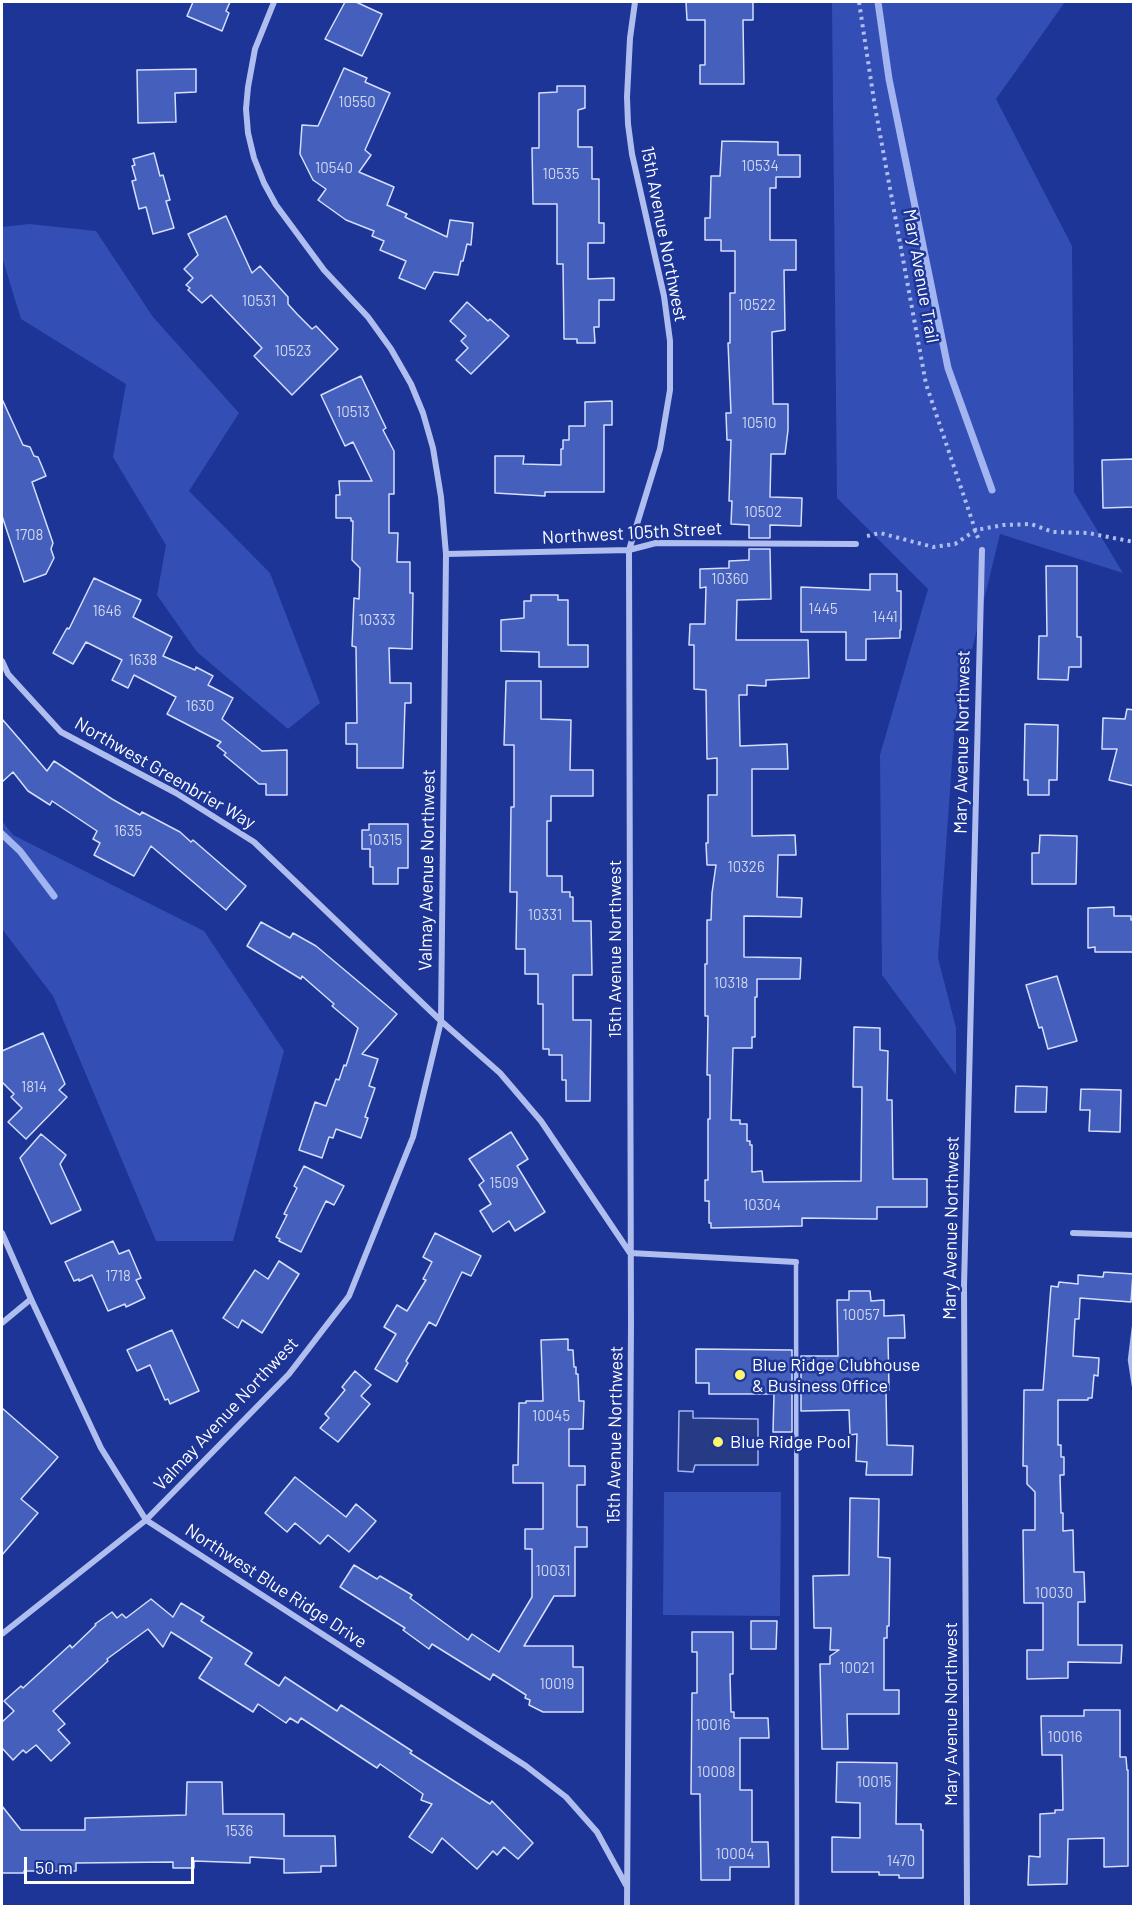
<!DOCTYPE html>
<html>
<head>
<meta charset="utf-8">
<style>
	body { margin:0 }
	#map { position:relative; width:1135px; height:1908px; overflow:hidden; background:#1c3596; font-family:Barlow,sans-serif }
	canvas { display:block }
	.frame { position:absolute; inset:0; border:3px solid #fff; pointer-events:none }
	.scale { position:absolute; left:24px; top:1857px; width:170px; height:27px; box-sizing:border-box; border:3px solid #fff; border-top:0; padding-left:8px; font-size:18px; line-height:21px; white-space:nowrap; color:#fff; -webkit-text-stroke:4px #1c3596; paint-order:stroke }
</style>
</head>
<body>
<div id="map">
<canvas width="1135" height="1908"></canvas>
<div class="frame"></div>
<div class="scale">50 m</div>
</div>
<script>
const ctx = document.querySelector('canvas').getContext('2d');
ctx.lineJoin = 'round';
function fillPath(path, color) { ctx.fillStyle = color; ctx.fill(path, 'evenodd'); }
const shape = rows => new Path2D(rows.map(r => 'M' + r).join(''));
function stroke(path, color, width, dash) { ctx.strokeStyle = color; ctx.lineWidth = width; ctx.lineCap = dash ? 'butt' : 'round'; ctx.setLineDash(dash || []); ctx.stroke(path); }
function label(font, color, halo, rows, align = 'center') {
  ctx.font = font + ' Barlow,sans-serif'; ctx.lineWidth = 5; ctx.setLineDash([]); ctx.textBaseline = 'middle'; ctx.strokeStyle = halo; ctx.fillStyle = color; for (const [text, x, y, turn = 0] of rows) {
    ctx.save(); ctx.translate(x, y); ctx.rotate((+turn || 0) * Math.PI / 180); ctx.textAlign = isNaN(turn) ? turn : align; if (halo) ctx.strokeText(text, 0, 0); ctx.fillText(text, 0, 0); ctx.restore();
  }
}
fillPath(shape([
	[832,2,1065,2,996,99,1072,246,1074,492,1123,573,1000,534,955,720,938,958,956,1028,956,1075,882,975,880,755,928,589,837,498],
	[29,224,96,231,153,317,239,413,189,491,270,573,320,703,288,729,197,652,157,595,166,545,113,457,126,384,21,319,2,257,2,227],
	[2,821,13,835,204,931,284,1051,233,1241,156,1241,53,996,2,929],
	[664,1492,781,1492,780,1616,663,1615]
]), '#334fb5');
const water = shape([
	[679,1411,693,1411,693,1418,758,1419,758,1465,695,1465,693,1472,678,1471,679,1411]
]);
fillPath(water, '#273a84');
stroke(water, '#a2b5f1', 1.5);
stroke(shape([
	[878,2,889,79,948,368,992,490],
	[2,834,20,851,54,896]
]), '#a2b5f1', 7);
const building = shape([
	[193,2,230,2,226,11,229,13,222,31,187,16,193,2],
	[345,2,356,2,382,14,362,56,325,39,345,2],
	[686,2,753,2,753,20,743,20,744,84,700,84,700,65,705,65,705,20,687,20,686,2],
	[344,68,367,78,365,82,390,93,365,150,371,155,359,172,394,187,387,205,407,214,405,217,447,237,450,220,473,223,471,245,467,244,463,261,461,261,458,275,434,272,425,289,399,278,406,261,380,250,384,241,372,236,374,231,346,220,318,200,326,189,313,180,300,154,302,125,318,126,344,68],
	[196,69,196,92,175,93,176,122,138,123,137,70,196,69],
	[557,86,585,86,585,108,578,110,578,147,592,147,592,179,599,179,599,223,604,223,604,243,588,243,588,279,614,278,614,300,599,300,599,327,594,327,595,343,577,343,577,339,564,339,563,264,557,264,557,204,533,204,532,148,539,148,539,93,557,92,557,86],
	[722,141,778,142,778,155,800,155,800,177,776,177,776,188,770,188,770,240,796,240,796,270,784,270,785,330,772,332,773,404,788,404,788,430,785,454,771,454,770,497,802,498,801,526,770,525,770,538,749,538,749,525,731,524,732,501,729,501,731,440,727,440,726,413,731,413,728,343,730,343,730,293,735,293,735,251,721,251,721,240,705,240,705,218,710,218,711,176,720,176,722,141],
	[154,153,160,176,163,175,170,200,166,201,174,228,153,234,146,207,139,209,132,181,136,180,132,166,135,165,133,159,154,153],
	[226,216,252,273,260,266,288,297,288,304,297,314,312,329,316,326,338,349,292,395,254,356,262,348,211,295,202,303,188,290,190,288,186,285,193,278,184,269,198,255,188,234,226,216],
	[467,302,488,321,490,319,509,336,471,374,456,360,468,348,461,341,466,336,450,321,467,302],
	[361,376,386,428,383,430,394,451,394,494,389,494,389,533,398,533,397,562,410,562,410,593,413,593,412,649,389,648,390,683,411,683,411,703,405,703,403,768,357,768,357,744,346,744,346,723,357,723,356,647,352,646,354,598,359,599,360,568,352,560,353,521,351,521,351,518,336,518,336,495,340,495,339,481,372,481,353,442,345,446,321,395,361,376],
	[2,399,23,445,30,447,34,456,38,457,46,476,32,482,53,543,51,549,54,558,46,574,24,582,2,516,2,399],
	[612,401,612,425,604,425,604,492,545,492,545,496,495,493,495,456,524,456,523,464,561,465,561,449,563,449,563,440,569,440,569,426,585,426,585,402,612,401],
	[1134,459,1134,507,1103,508,1102,460,1134,459],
	[749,549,770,549,771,599,737,600,736,640,808,640,809,678,766,680,766,686,747,685,747,695,739,695,740,746,787,744,788,769,752,769,752,836,795,835,796,855,778,855,777,897,802,898,801,917,744,916,744,957,801,958,800,979,757,979,757,997,755,997,755,1037,752,1037,752,1048,733,1048,731,1120,740,1120,740,1124,747,1124,747,1141,750,1141,750,1145,752,1145,752,1172,762,1171,763,1182,861,1181,862,1087,853,1087,854,1027,880,1028,880,1050,888,1051,887,1100,892,1100,893,1179,927,1179,927,1207,877,1207,877,1219,802,1218,802,1226,711,1228,711,1223,709,1223,709,1201,705,1201,705,1180,708,1180,708,1119,710,1119,710,1075,707,1075,708,1016,705,1016,705,964,707,964,707,920,711,920,712,893,716,865,707,865,706,843,708,843,708,795,717,795,717,758,707,759,706,690,694,689,694,645,689,645,690,624,705,624,706,587,700,588,700,569,729,568,729,561,749,560,749,549],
	[1046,566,1077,566,1077,637,1081,637,1081,667,1069,667,1068,680,1038,679,1039,636,1047,636,1046,566],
	[870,574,897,574,897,591,901,591,901,630,900,630,900,638,866,639,866,660,846,660,846,632,801,632,801,587,870,590,870,574],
	[94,578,141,600,133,617,172,637,163,656,195,670,196,667,213,676,208,685,233,698,222,719,262,751,287,750,287,795,266,795,266,784,259,784,224,755,226,753,217,746,221,742,167,714,176,697,134,675,128,688,112,680,122,660,86,642,73,664,53,653,67,628,69,629,94,578],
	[531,595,558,595,558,600,568,600,568,645,588,645,588,667,539,667,539,652,501,651,501,620,524,618,524,601,531,601,531,595],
	[506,681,541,681,541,719,571,720,570,770,593,770,593,796,551,796,551,821,547,821,547,876,562,876,562,892,570,892,570,897,573,897,573,921,591,921,592,975,573,975,573,1020,591,1020,590,1101,566,1101,566,1080,562,1080,562,1055,549,1055,549,1049,543,1049,543,1004,538,1004,538,974,525,974,525,949,516,949,517,892,510,892,511,807,514,807,514,745,504,745,506,681],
	[1127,709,1134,710,1134,786,1109,780,1117,749,1102,749,1103,718,1125,719,1127,709],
	[2,719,47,771,54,761,112,799,140,815,142,812,180,832,191,842,193,840,246,886,226,910,151,846,134,876,94,855,100,843,93,839,97,831,52,801,50,805,28,791,13,772,2,782,2,719],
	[1025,724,1058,725,1057,780,1049,780,1049,795,1028,795,1028,780,1024,780,1025,724],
	[369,824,408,824,408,868,398,868,398,884,373,884,373,867,370,867,370,849,362,849,362,830,369,830,369,824],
	[1040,835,1077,836,1076,884,1032,884,1032,853,1039,853,1040,835],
	[1114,907,1114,916,1131,916,1131,920,1134,920,1134,952,1095,952,1095,947,1088,948,1088,908,1114,907],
	[261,922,290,938,293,933,316,946,397,1014,362,1054,378,1059,369,1086,375,1088,365,1117,368,1118,361,1138,336,1129,333,1138,329,1137,322,1158,299,1150,315,1102,326,1106,336,1079,339,1080,344,1065,346,1066,358,1028,332,1006,334,1004,302,976,301,979,247,946,261,922],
	[1057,976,1077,1041,1048,1049,1042,1027,1039,1028,1026,985,1057,976],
	[43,1033,65,1084,59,1090,67,1097,26,1139,8,1122,22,1108,11,1097,14,1094,2,1082,2,1051,43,1033],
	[1016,1086,1047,1087,1046,1112,1015,1112,1016,1086],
	[1081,1089,1121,1090,1120,1132,1089,1131,1090,1110,1080,1110,1081,1089],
	[511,1132,528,1159,517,1166,545,1212,515,1231,509,1221,493,1232,480,1211,491,1204,479,1185,484,1181,469,1159,511,1132],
	[41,1134,66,1155,60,1164,81,1210,51,1224,20,1158,41,1134],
	[304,1166,344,1186,334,1205,326,1201,301,1252,279,1241,280,1239,276,1237,287,1215,284,1214,297,1188,294,1186,304,1166],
	[435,1233,481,1256,471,1276,462,1272,436,1326,429,1322,406,1361,408,1363,397,1382,375,1369,396,1334,384,1327,397,1305,407,1311,426,1280,423,1279,432,1262,423,1257,435,1233],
	[113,1241,119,1254,129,1250,141,1278,136,1280,145,1298,126,1307,125,1304,108,1311,92,1275,79,1281,79,1279,74,1281,65,1262,113,1241],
	[279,1261,299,1274,262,1333,242,1320,238,1328,223,1318,255,1270,268,1279,279,1261],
	[1104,1272,1133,1274,1131,1302,1080,1298,1079,1319,1075,1319,1073,1356,1099,1358,1098,1376,1094,1375,1092,1398,1088,1398,1088,1400,1058,1400,1058,1445,1061,1445,1061,1457,1064,1457,1064,1475,1060,1475,1061,1513,1063,1513,1063,1531,1073,1530,1074,1572,1084,1572,1085,1602,1078,1602,1078,1645,1122,1645,1121,1663,1068,1662,1068,1678,1027,1679,1027,1650,1043,1650,1043,1603,1024,1603,1023,1530,1035,1530,1035,1492,1027,1484,1027,1466,1023,1466,1024,1390,1043,1390,1051,1286,1058,1287,1059,1282,1078,1284,1078,1275,1103,1277,1104,1272],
	[849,1291,870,1291,871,1301,884,1300,884,1316,904,1315,905,1338,888,1338,889,1390,886,1390,887,1445,913,1446,912,1475,866,1475,867,1462,856,1461,857,1434,850,1435,849,1410,801,1411,801,1356,838,1356,837,1300,849,1300,849,1291],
	[172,1330,199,1391,170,1404,168,1399,165,1400,150,1365,137,1371,127,1350,172,1330],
	[568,1339,568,1350,573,1350,574,1367,576,1367,576,1374,578,1374,579,1401,584,1401,583,1429,569,1429,569,1466,585,1466,585,1485,577,1485,577,1527,587,1527,587,1547,575,1547,575,1596,554,1596,524,1646,573,1646,573,1667,583,1667,583,1712,543,1712,529,1705,530,1700,525,1698,526,1695,493,1674,490,1680,432,1644,429,1649,403,1630,405,1628,340,1587,354,1565,377,1579,380,1576,412,1595,410,1598,468,1640,472,1634,499,1652,532,1597,532,1549,525,1549,525,1529,543,1529,543,1483,513,1483,513,1465,518,1465,519,1403,526,1403,526,1401,543,1401,541,1340,568,1339],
	[696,1349,792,1350,792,1432,773,1432,774,1394,709,1394,709,1383,696,1383,696,1349],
	[355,1371,371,1385,361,1396,370,1404,338,1442,320,1428,329,1418,325,1414,345,1390,342,1387,355,1371],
	[2,1408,58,1457,21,1499,38,1513,2,1555,2,1408],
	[295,1477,346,1517,356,1504,376,1521,349,1552,328,1535,320,1544,295,1523,287,1532,265,1513,295,1477],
	[850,1498,879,1499,878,1557,890,1558,889,1626,887,1626,887,1638,884,1638,884,1690,899,1690,899,1714,847,1714,848,1749,822,1749,820,1664,830,1664,830,1656,839,1650,830,1650,831,1628,814,1628,813,1576,849,1575,850,1498],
	[151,1599,173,1617,181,1603,204,1617,201,1621,252,1653,245,1664,279,1686,285,1677,337,1711,341,1705,412,1751,410,1753,490,1804,492,1801,533,1843,518,1859,504,1847,497,1855,493,1851,477,1869,442,1838,432,1853,409,1837,432,1804,421,1800,423,1794,380,1764,377,1768,301,1718,298,1723,290,1718,286,1723,258,1704,253,1712,199,1678,212,1658,171,1632,163,1647,148,1629,107,1659,108,1661,53,1711,65,1724,58,1730,70,1743,51,1761,36,1745,26,1753,23,1750,13,1760,2,1748,2,1722,14,1711,4,1701,21,1686,23,1688,70,1645,72,1648,96,1625,95,1624,112,1612,117,1618,122,1614,126,1618,151,1599],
	[751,1621,777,1621,776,1649,751,1649,751,1621],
	[692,1632,733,1632,733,1674,730,1674,731,1712,734,1712,734,1718,768,1718,769,1738,740,1738,740,1790,752,1790,752,1842,768,1842,769,1867,730,1867,730,1880,701,1880,700,1794,691,1794,692,1693,697,1693,697,1652,692,1652,692,1632],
	[1084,1710,1120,1710,1120,1757,1126,1757,1127,1770,1128,1770,1128,1866,1104,1867,1104,1838,1068,1839,1067,1884,1028,1885,1029,1856,1040,1857,1040,1814,1055,1813,1055,1810,1063,1810,1062,1755,1042,1755,1041,1716,1084,1716,1084,1710],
	[837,1762,897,1763,896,1824,921,1824,921,1830,923,1830,923,1878,899,1878,899,1875,879,1875,879,1872,832,1872,832,1837,860,1838,860,1803,836,1802,837,1762],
	[187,1782,222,1782,223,1814,284,1814,284,1836,335,1836,336,1866,321,1866,321,1872,284,1873,284,1859,250,1857,250,1863,194,1861,194,1868,173,1868,173,1862,76,1863,76,1871,24,1871,24,1873,2,1873,2,1806,21,1830,85,1830,85,1818,186,1815,187,1782]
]);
fillPath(building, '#445fbc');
stroke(building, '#d5defb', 1.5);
stroke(shape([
	[859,2,875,107,926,384,978,538],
	[867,536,880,533,933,547,955,544,976,530,1003,525,1031,524,1053,532,1088,533,1134,542]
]), '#afbdef', 4, [3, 4.5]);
stroke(shape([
	[796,1262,797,1906],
	[1134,1327,1130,1360,1134,1386]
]), '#afbdef', 4.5);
stroke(shape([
	[446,554,629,550,656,543,856,544],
	[2,661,8,674,61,732,176,793,254,842,441,1021,500,1073,541,1121,630,1253,796,1262],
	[2,1233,31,1299,101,1448,146,1520,526,1766,566,1797,597,1832,626,1885],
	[1073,1233,1134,1235],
	[2,1323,31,1299],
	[2,1634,146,1520,289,1374,349,1296,413,1137,441,1021,446,554,441,497,433,448,423,413,411,384,391,349,368,317,324,270,276,205,264,183,254,158,248,133,246,109,248,87,255,49,274,2],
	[627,1906,631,1325,629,550,660,449,670,390,670,341,664,296,632,154,628,124,627,97,630,38,635,2],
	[967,1906,964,1286,982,550]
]), '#afbdef', 6);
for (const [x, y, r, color] of [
	[740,1375,6,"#fff66d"],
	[718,1442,6,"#fff66d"]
]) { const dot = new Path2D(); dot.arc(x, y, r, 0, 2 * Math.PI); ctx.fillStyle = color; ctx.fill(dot); stroke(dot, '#1c3596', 2); }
label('15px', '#d0d7ee', null, [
	["10550",357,102],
	["10534",760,166],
	["10540",334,168],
	["10535",561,174],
	["10531",259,301],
	["10522",757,305],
	["10523",293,351],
	["10513",353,412],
	["10510",759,423],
	["10502",763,512],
	["1708",29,535],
	["10360",730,579],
	["1445",823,609],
	["1646",107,611],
	["1441",885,617],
	["10333",377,620],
	["1638",143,660],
	["1630",200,706],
	["1635",128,831],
	["10315",385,840],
	["10326",746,867],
	["10331",545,915],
	["10318",731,983],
	["1814",34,1087],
	["1509",504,1183],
	["10304",762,1205],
	["1718",118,1276],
	["10057",861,1315],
	["10045",551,1416],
	["10031",553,1571],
	["10030",1054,1593],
	["10021",857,1668],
	["10019",557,1684],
	["10016",713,1725],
	["10016",1065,1737],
	["10008",716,1772],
	["10015",874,1782],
	["1536",239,1831],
	["10004",735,1854],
	["1470",901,1861]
]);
label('18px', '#fff', '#1c3596', [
	["15th Avenue Northwest",664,234,79],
	["Mary Avenue Trail",921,276,80],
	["Northwest 105th Street",632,533,-3],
	["Mary Avenue Northwest",962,742,-89],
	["Northwest Greenbrier Way",165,773,30],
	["Valmay Avenue Northwest",427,870,-89],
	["15th Avenue Northwest",615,949,-90],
	["Mary Avenue Northwest",951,1228,-89],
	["Valmay Avenue Northwest",226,1414,-47],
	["15th Avenue Northwest",615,1435,-89],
	["Northwest Blue Ridge Drive",276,1586,33],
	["Mary Avenue Northwest",951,1714,-90]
]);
label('18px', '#fff', '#1c3596', [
	["Blue Ridge Clubhouse",752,1365],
	["& Business Office",752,1386],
	["Blue Ridge Pool",730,1442]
], 'left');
</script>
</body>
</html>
